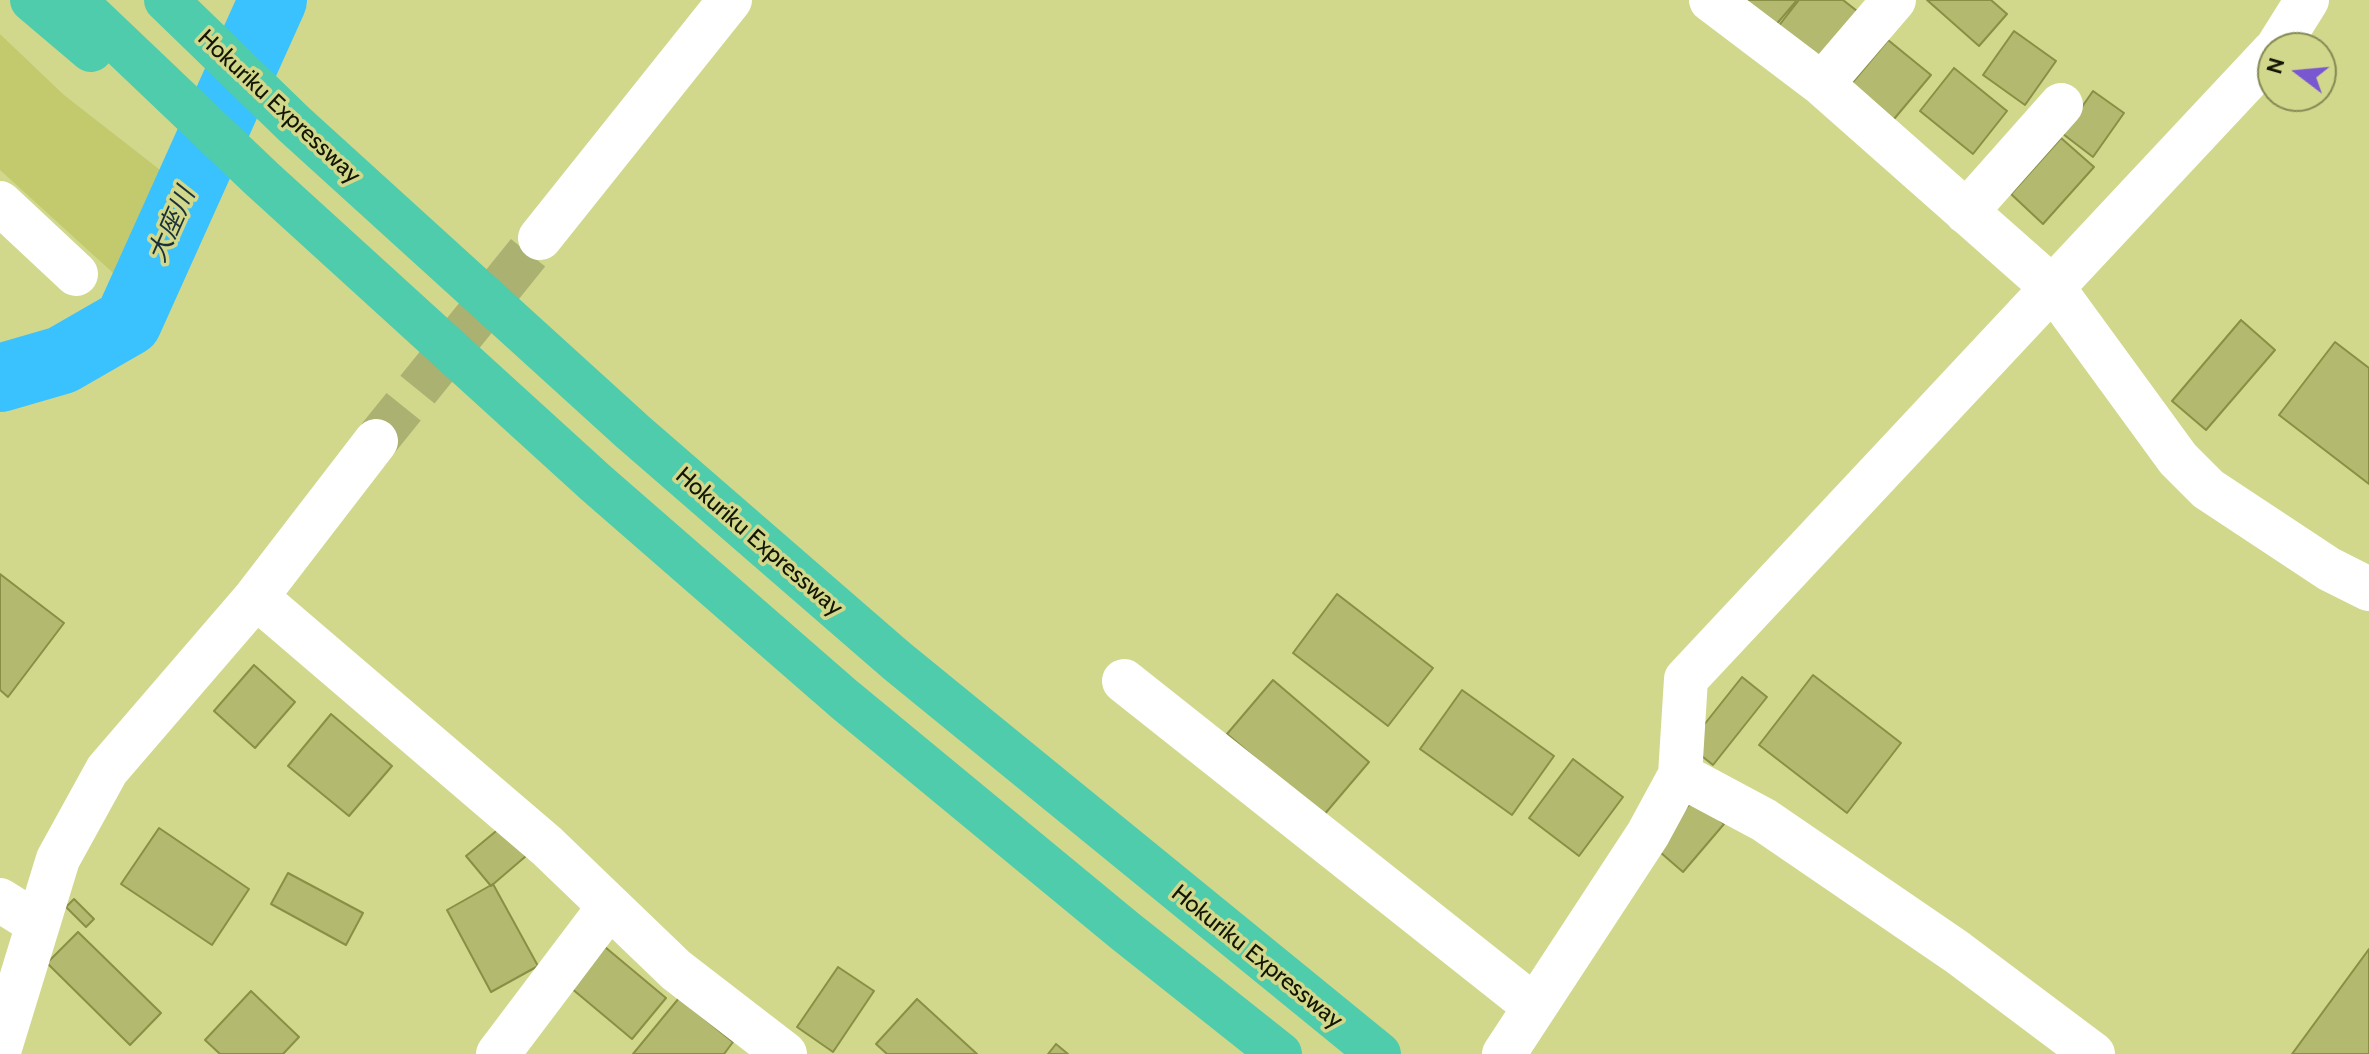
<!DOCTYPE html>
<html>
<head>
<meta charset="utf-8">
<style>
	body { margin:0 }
	#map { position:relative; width:2369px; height:1054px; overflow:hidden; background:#d1d88c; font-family:Cabin,sans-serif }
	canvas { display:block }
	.north { position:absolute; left:2257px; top:32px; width:80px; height:80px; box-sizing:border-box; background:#d1d88c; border:2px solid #858a54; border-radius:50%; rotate:286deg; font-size:22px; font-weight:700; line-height:32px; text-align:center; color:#141500 }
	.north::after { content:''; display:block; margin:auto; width:28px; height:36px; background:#7957d1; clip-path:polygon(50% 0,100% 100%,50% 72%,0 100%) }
</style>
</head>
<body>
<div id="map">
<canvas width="2369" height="1054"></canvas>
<div class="north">N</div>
</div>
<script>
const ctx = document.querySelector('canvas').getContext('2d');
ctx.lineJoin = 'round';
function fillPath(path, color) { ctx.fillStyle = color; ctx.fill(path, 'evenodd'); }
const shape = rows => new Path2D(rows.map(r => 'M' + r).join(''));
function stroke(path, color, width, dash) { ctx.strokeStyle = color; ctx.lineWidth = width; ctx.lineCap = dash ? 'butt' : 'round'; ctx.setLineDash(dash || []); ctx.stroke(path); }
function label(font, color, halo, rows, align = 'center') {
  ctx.font = font + ' Cabin,"Noto Sans JP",sans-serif'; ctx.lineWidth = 7; ctx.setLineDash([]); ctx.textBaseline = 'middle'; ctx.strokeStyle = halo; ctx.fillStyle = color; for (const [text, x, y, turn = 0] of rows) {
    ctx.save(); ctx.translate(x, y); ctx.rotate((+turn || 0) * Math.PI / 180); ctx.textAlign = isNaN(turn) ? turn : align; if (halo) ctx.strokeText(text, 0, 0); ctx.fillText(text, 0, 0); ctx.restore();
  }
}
fillPath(shape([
	[0,34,64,95,173,180,123,282,0,170]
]), '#c3ca6d');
stroke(shape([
	[0,378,62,360,128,322,273,0]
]), '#3ac2fe', 68);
const building = shape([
	[1730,0,1797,0,1769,33,1730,0],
	[1799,0,1843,0,1866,18,1827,68,1777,28,1799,0],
	[1927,0,1991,0,2007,14,1979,46,1927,0],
	[2014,31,2056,61,2025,105,1983,75,2014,31],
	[1888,40,1931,75,1889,125,1847,89,1888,40],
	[1954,68,2007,111,1973,154,1920,111,1954,68],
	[2093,91,2124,113,2093,157,2063,134,2093,91],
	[2061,138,2094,167,2043,224,2011,194,2061,138],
	[2241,320,2275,350,2206,430,2172,401,2241,320],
	[2335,342,2369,368,2369,484,2279,415,2335,342],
	[0,574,64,623,8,697,0,690,0,574],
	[1337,594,1433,668,1388,726,1293,653,1337,594],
	[254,665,295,702,255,748,214,711,254,665],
	[1813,675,1901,743,1847,813,1759,745,1813,675],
	[1742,677,1767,697,1713,765,1688,745,1742,677],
	[1273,680,1369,762,1323,816,1227,734,1273,680],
	[1462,690,1554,756,1512,815,1420,749,1462,690],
	[331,714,392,766,349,816,288,766,331,714],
	[1573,759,1623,797,1579,856,1529,818,1573,759],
	[1695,798,1724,824,1683,872,1653,846,1695,798],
	[501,827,526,856,491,886,466,856,501,827],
	[159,828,249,889,212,945,121,884,159,828],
	[288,873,363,913,346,945,271,904,288,873],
	[493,884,538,966,491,992,447,910,493,884],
	[74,899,94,919,86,927,66,907,74,899],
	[78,932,161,1013,130,1045,47,963,78,932],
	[605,947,666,998,632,1039,571,988,605,947],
	[2369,949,2369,1054,2292,1054,2369,949],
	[838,967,874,991,833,1052,797,1027,838,967],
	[251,991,299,1037,283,1054,220,1054,205,1040,251,991],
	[679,998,733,1042,724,1054,633,1054,679,998],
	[917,999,977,1054,887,1054,876,1044,917,999],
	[1056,1044,1068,1054,1048,1054,1056,1044]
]);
fillPath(building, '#b3b96e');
stroke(building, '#898f44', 2);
stroke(shape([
	[376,441,540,238]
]), '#abb170', 44, [44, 22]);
stroke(shape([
	[1711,0,1822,84,2054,289,2178,459,2208,489,2329,569,2369,589],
	[2277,48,2307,0],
	[1822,84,1894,0],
	[0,203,76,274],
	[1966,212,2061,105],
	[540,238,730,0],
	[256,597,547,846,676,970,785,1054],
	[1124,681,1534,1006],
	[1680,775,1764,820,1957,952,2093,1054],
	[0,900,38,924],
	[0,1048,58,859,107,770,256,597,376,441],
	[498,1054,609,907],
	[1504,1054,1648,834,1680,775,1686,679,2273,52]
]), '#fff', 44);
stroke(shape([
	[32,0,91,50],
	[74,0,262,179,596,483,844,699,1125,931,1280,1054],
	[166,0,294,124,633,432,897,661,1379,1054]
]), '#4fccab', 44);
label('24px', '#141500', '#d1d88c', [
	["Hokuriku Expressway",279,107,43],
	["Hokuriku Expressway",759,542,41],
	["Hokuriku Expressway",1257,957,39]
]);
label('italic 26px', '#1a303b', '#d1d88c', [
	["大座川",172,225,-66]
]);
</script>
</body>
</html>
